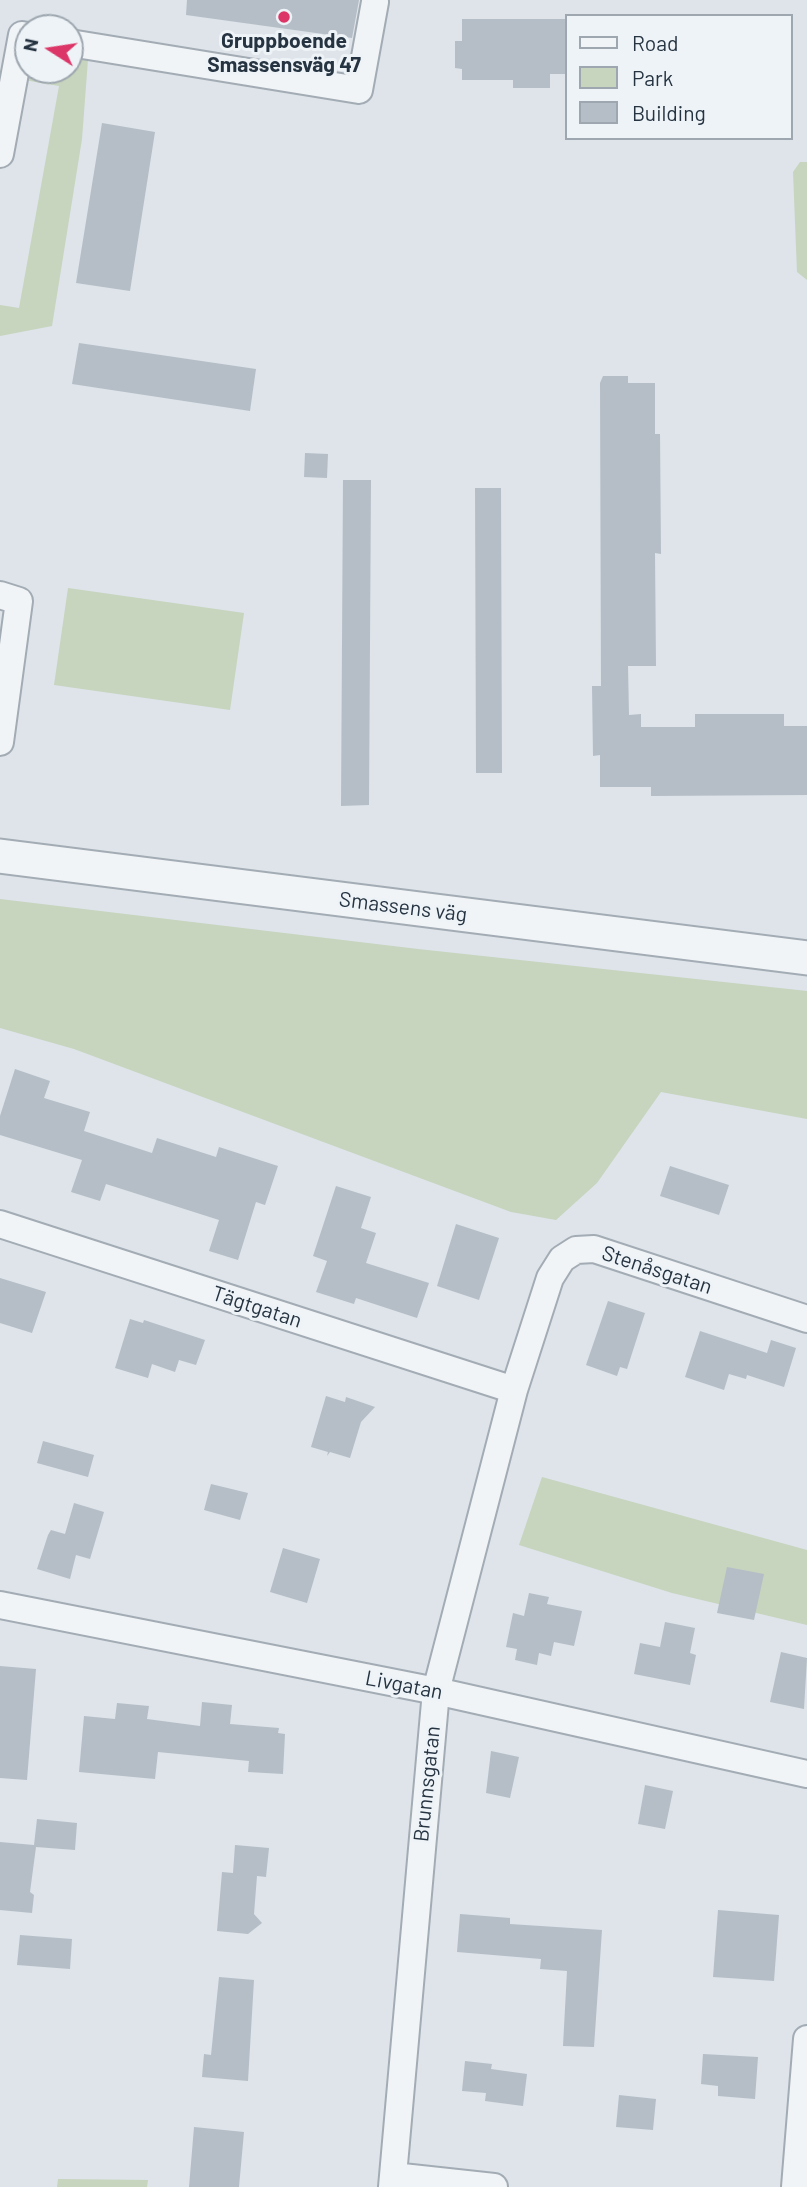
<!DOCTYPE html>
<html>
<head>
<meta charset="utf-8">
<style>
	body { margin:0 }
	#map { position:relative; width:807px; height:2187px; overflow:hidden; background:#dee4e9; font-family:Barlow,sans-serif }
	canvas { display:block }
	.legend { position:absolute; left:565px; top:14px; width:228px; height:126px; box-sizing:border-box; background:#eef3f7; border:2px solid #9ea7af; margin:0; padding:9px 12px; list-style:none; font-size:21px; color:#263442 }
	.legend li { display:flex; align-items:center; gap:14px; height:35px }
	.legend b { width:35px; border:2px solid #9ea7af }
	.north { position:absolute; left:14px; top:14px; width:70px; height:70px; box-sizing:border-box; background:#eef3f7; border:2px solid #9ea7af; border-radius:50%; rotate:282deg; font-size:19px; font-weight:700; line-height:28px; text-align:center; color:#263442 }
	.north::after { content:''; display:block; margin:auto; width:24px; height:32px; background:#dc3668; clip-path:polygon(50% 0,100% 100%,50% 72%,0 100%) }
</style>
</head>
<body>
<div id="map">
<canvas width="807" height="2187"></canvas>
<ul class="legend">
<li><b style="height:9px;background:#f1f4f7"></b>Road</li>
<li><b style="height:19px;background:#c7d4be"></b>Park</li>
<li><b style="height:19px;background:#b5bec7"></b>Building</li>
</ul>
<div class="north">N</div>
</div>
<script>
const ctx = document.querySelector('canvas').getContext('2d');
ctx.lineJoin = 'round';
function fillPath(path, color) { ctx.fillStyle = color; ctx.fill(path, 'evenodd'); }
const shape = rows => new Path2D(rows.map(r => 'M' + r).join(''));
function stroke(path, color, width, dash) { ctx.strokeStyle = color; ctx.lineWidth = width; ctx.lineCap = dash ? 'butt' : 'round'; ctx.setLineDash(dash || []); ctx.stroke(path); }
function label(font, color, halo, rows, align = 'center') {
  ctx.font = font + ' Barlow,sans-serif'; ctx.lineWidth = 6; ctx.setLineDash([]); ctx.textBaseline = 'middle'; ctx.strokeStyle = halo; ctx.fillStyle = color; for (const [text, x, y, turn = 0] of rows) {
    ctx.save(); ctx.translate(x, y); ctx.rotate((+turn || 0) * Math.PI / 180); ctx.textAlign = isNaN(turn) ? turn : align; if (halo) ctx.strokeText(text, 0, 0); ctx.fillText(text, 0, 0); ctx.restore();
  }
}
fillPath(shape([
	[70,43,89,46,82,139,52,326,0,336,0,305,19,308,59,86,13,78,28,70,70,70],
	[800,162,807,162,807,280,797,272,793,172],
	[68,588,244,613,230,710,54,685],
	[0,899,418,949,807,991,807,1119,661,1092,597,1183,556,1220,511,1212,74,1049,0,1028],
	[542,1477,807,1550,807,1625,672,1593,519,1545],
	[58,2179,148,2180,147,2187,57,2187]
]), '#c7d4be');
fillPath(shape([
	[187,0,359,0,352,38,186,15],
	[462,19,567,19,567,74,550,74,550,88,513,88,513,80,462,80,462,69,455,68,455,41,462,41],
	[102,123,155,132,130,291,76,283],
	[79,343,256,369,250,411,72,384],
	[603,376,628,376,628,383,655,383,655,434,660,434,661,554,655,553,656,666,628,666,629,715,641,714,641,727,695,727,695,714,784,714,784,726,807,726,807,795,651,796,651,787,600,787,600,755,593,756,592,686,601,686,600,383],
	[305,453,328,454,327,478,304,477],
	[343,480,371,480,369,805,341,806],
	[475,488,501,488,502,773,476,773],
	[15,1069,50,1081,44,1098,90,1112,84,1131,152,1153,157,1138,216,1157,219,1147,278,1166,265,1205,256,1202,238,1260,209,1251,219,1220,106,1184,100,1201,71,1192,82,1160,0,1135,0,1116],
	[670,1166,729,1185,719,1215,660,1196],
	[336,1186,371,1197,361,1228,376,1233,366,1263,429,1283,417,1318,356,1298,354,1304,316,1292,327,1261,313,1256],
	[456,1224,499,1238,479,1300,437,1286],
	[0,1278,46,1292,32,1333,0,1323],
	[608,1301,645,1313,627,1369,620,1367,617,1376,586,1365],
	[130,1319,143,1323,144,1320,205,1340,196,1365,179,1360,175,1372,152,1364,148,1378,115,1368],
	[700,1331,767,1353,771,1340,796,1348,784,1387,747,1375,746,1379,729,1374,724,1390,685,1377],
	[326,1396,345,1402,346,1397,375,1407,361,1422,350,1458,330,1452,327,1456,328,1452,311,1447],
	[43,1441,94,1455,88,1477,37,1463],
	[211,1484,248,1493,240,1520,204,1510],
	[74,1503,104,1512,90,1559,76,1555,70,1579,37,1569,48,1535,51,1530,65,1534],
	[283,1548,320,1559,307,1603,270,1592],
	[727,1567,764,1574,754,1620,717,1613],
	[529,1593,549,1597,547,1604,582,1611,574,1646,554,1642,551,1656,539,1653,537,1665,515,1660,517,1649,506,1647,513,1613,524,1616],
	[665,1622,695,1628,690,1653,696,1655,690,1685,634,1674,640,1643,660,1647],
	[781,1652,807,1658,804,1709,770,1702],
	[0,1666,36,1669,27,1780,0,1778],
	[202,1702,232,1705,230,1724,279,1728,278,1733,285,1734,283,1774,248,1772,249,1761,158,1752,155,1779,79,1772,84,1716,115,1719,117,1703,149,1706,147,1719,200,1726],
	[491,1751,519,1757,510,1798,486,1793],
	[645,1785,673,1791,665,1829,638,1824],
	[37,1819,77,1823,75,1850,36,1847,30,1892,34,1895,32,1913,0,1910,0,1842,34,1845],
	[235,1845,269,1848,266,1877,257,1876,254,1914,262,1923,248,1934,217,1931,222,1872,233,1873],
	[718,1910,779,1915,774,1981,713,1977],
	[460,1914,510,1918,510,1924,602,1930,594,2047,563,2046,567,1971,540,1969,541,1959,457,1952],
	[20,1935,72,1939,70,1969,17,1965],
	[219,1977,254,1980,248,2081,202,2077,204,2054,211,2055],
	[703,2054,758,2057,755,2099,718,2096,718,2086,701,2084],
	[465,2061,492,2064,491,2069,527,2074,523,2106,485,2101,486,2093,462,2091],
	[619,2095,656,2099,653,2130,616,2127],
	[194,2127,244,2132,239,2187,189,2187]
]), '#b5bec7');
const minor = shape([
	[70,43,359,90,375,2],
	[0,154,22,35,28,36],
	[0,595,19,601,0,742],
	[0,1224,514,1390],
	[0,1605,436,1691,807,1774],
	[393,2176,494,2187],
	[392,2187,436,1691,514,1390,550,1278,562,1259,576,1250,594,1249,807,1319],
	[795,2187,807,2039]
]);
const tertiary = shape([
	[0,856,807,958]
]);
stroke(minor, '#a3acb4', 30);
stroke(tertiary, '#a3acb4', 37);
stroke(minor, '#f1f4f7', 26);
stroke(tertiary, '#f1f4f7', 33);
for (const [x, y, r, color] of [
	[284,17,7,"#dc3668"]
]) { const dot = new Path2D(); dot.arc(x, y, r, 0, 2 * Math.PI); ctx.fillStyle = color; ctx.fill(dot); stroke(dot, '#eef3f7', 2.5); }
label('bold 21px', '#263442', '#eef3f7', [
	["Gruppboende",284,41],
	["Smassensväg 47",284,65]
]);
label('21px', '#263442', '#eef3f7', [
	["Smassens väg",403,907,7],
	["Stenåsgatan",657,1270,18],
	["Tägtgatan",257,1307,18],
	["Livgatan",404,1685,11],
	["Brunnsgatan",427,1784,-84]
]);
</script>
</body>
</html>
